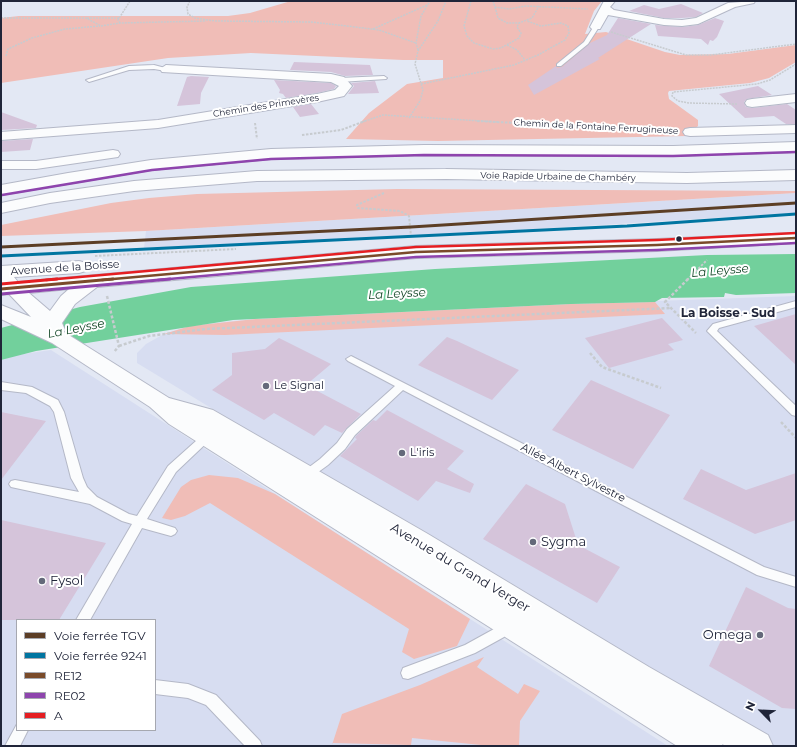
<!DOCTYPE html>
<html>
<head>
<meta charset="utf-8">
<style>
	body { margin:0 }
	#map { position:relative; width:797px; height:747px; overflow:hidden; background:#e3e8f4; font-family:Montserrat,sans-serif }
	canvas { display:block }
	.frame { position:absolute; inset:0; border:2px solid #202539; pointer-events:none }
	.legend { position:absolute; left:16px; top:619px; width:140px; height:112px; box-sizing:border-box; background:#fff; border:1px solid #a6a8b0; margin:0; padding:5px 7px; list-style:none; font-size:12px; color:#202539 }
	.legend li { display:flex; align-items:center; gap:8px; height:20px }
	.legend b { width:20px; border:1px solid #a6a8b0 }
	.north { position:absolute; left:741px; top:691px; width:40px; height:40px; -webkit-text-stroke:3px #fff; paint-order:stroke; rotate:294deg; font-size:11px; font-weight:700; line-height:16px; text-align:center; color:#202539 }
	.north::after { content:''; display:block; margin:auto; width:14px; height:18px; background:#202539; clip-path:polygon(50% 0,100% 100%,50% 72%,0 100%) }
</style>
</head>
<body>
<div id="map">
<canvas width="797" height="747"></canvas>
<div class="frame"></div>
<ul class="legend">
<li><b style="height:5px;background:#5c3e26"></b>Voie ferrée TGV</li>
<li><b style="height:5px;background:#0075a1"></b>Voie ferrée 9241</li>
<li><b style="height:5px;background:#7a4b2a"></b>RE12</li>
<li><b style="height:5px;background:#8e44ad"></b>RE02</li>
<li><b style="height:5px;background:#e51e22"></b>A</li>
</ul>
<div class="north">N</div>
</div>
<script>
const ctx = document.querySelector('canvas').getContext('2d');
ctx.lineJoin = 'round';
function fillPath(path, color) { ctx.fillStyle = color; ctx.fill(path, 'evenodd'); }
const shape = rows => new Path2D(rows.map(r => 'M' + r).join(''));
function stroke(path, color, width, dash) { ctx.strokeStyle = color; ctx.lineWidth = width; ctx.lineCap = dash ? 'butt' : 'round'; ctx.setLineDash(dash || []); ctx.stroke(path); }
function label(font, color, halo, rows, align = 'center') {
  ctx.font = font + ' Montserrat,sans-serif'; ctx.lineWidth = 4; ctx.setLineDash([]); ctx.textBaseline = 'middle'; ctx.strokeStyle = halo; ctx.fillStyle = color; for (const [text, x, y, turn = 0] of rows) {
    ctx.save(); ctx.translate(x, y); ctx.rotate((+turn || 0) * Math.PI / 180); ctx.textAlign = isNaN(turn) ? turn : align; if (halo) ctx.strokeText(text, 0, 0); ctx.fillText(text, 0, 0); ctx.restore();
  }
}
fillPath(shape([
	[796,193,796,213,453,234,144,248,146,231],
	[796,296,796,746,767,746,137,363,137,353,146,344,164,334,190,326,214,323,256,319,571,304],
	[51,350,668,746,1,746,1,360,16,355],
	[17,620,155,620,155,730,17,730]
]), '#d7ddf1');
fillPath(shape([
	[291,1,602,1,594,11,585,34,606,32,665,52,680,55,728,54,796,45,796,62,769,78,750,83,669,91,668,93,669,99,698,120,698,126,687,136,438,141,346,139,369,113,407,84,443,78,443,60,403,60,251,53,168,58,1,83,1,18,19,16,228,16,250,13],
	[397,189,796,191,796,193,146,231,1,236,1,225,111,203,149,198,197,194],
	[655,302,665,314,225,335,164,334,190,326,256,319,571,304],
	[209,475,238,478,275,494,470,619,457,646,414,659,402,652,409,629,210,503,185,516,171,520,162,518,181,487,191,480],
	[484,657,477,667,518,694,524,684,540,691,520,721,519,746,491,746,412,738,411,745,333,743,332,745,342,714,420,685]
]), '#f0bdb7');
fillPath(shape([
	[796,254,796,293,736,295,725,293,724,297,662,298,655,302,571,304,233,320,36,351,1,360,1,328,80,307,191,287,435,269,707,255]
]), '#72d09c');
fillPath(shape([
	[681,4,703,13,696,17,682,18,664,18,629,11,644,5,659,9],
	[618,18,651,24,598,58,600,59,534,95,528,85,556,66,557,68,562,67,590,43,607,35],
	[715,18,724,21,717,37,713,41,710,40,708,45,701,39,658,36,655,25,682,27,698,25],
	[294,62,370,65,373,75,345,76,331,72,290,70],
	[191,76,209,77,201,93,200,104,177,106,187,77],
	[274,80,331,83,336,86,334,89,317,93,286,98,283,94,279,93,280,90],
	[375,81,379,93,348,94,354,86,351,83],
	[758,86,772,95,747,99,744,102,746,107,752,108,787,104,796,110,796,124,786,124,774,116,745,118,719,94],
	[311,104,319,114,300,117,293,107],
	[1,112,37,125,36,128,1,130],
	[33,139,30,150,1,152,1,141],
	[796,314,796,365,754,326],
	[662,318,683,340,668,344,674,350,609,368,585,338],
	[447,337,457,341,519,370,492,400,418,365],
	[279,338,331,364,306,385,361,414,342,433,325,425,314,436,274,413,264,420,212,390,232,375,232,353,265,349],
	[591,380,670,415,633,469,552,430],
	[387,410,464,451,447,469,474,484,470,493,436,481,418,501,340,456,357,439,355,438,356,436,373,420,376,421],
	[1,412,46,421,1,480],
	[701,469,746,490,796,473,796,520,755,534,683,499],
	[526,484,565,504,578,545,620,567,597,603,483,539],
	[1,520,106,543,59,620,1,620],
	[746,587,788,608,796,609,796,709,782,708,709,666]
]), '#d5c4da');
const lane = shape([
	[594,26,599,27,588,44,561,66,557,66,557,64,584,42,594,26],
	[154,65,169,69,166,71,154,69,129,70,89,82,86,80,129,66,154,65],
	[384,76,387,78,386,79,340,82,337,80,340,78,384,76],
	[796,301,796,307,719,328,717,331,796,406,796,416,792,415,707,331,713,324,796,301],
	[351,356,764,567,796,577,796,587,757,575,403,390,355,435,345,449,328,465,310,478,306,479,299,478,297,475,299,472,304,471,320,459,337,443,347,429,395,386,348,361,346,359,351,356],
	[1,382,32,387,58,400,64,412,83,478,87,487,97,497,129,514,137,516,168,466,206,432,214,432,215,435,176,472,147,519,175,528,177,531,175,534,171,536,142,528,90,620,76,620,132,524,122,521,90,504,11,487,9,484,11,481,15,480,79,492,71,478,54,412,50,406,26,393,1,390,1,382],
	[507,618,512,620,514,624,504,637,475,653,408,679,403,678,401,673,403,668,465,645,494,629,502,620,507,618],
	[155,680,188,684,216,695,260,741,262,746,245,746,206,705,188,698,155,694,155,680],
	[17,724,17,730,28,730,20,746,5,746,17,724]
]);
const street = shape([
	[604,1,615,1,610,7,614,10,664,19,682,20,696,18,728,3,755,1,754,3,735,7,698,24,682,26,664,25,608,15,600,29,592,29,590,27,604,1],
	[166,65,331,74,344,77,352,86,344,96,317,102,158,128,1,140,1,132,158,120,317,94,335,90,339,86,331,82,162,72,160,69,166,65],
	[796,94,796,102,752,107,747,106,745,103,747,100,752,99,796,94],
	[796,125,796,133,690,136,685,135,683,132,685,129,690,128,796,125],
	[113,150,118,151,120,154,118,157,36,169,1,169,1,161,36,161,113,150]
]);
const primary = shape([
	[796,233,796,243,657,251,416,258,97,287,75,304,62,323,65,330,64,332,169,398,213,410,428,534,649,667,768,735,773,746,726,746,722,744,723,746,677,746,169,424,150,407,52,343,1,319,1,305,31,317,9,294,1,295,1,266,79,261,86,263,89,267,86,271,79,273,14,277,18,282,416,246,657,239,796,233],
	[69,289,61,296,50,311,29,293,69,289]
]);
const highway = shape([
	[796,142,796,152,673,156,424,155,271,159,151,170,1,195,1,185,68,173,151,160,271,149,424,145,673,146,796,142],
	[446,169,687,173,796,170,796,180,687,183,446,179,257,181,134,191,50,203,1,213,1,203,50,193,134,181,257,171,446,169]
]);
stroke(lane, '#b4b8c7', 2);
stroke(street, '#b4b8c7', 2);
stroke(primary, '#b4b8c7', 2);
stroke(highway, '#b4b8c7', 2);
stroke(shape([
	[190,1,187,7,188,14,195,18,215,21,311,22,347,26,379,30,416,43],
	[471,1,464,26,467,36,474,43,493,49,501,48,519,38,521,33,517,27,519,23],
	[493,1,495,7,509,9,526,6,588,9],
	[495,7,498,18,507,23,519,23,532,18,539,6],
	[1,18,86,18,101,26,120,23,206,21],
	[87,18,119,18],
	[120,23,118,20,130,1],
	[373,29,427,5],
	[611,32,686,55,711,55,796,44],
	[507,45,517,50,525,60],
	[418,50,416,43,421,16,430,1],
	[6,56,8,49,32,38,65,29,100,26],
	[421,84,514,65,538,55,565,40,569,33,568,26,561,23,541,26,527,21],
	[737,104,689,103,678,101,672,96,673,92,757,84,770,80,796,64],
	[409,118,420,101,423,90,415,64,418,51,438,21,446,1],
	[362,122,383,115,498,122]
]), '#c7cbcf', 1.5, [2, 1]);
stroke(shape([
	[477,121,674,131],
	[255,123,257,139],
	[302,135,341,130,365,121],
	[384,193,357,205,358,208,400,211,409,216,411,236],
	[95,256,236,249],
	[687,280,707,260]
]), '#c7cbcf', 2, [2.5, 1.5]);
stroke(shape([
	[688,279,665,302,696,333],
	[107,296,119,346,114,352],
	[119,346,149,336,206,329,672,308],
	[590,353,602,367,661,388],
	[781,422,796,438]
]), '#c7cbcf', 2.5, [3, 2]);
fillPath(lane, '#fbfcfd');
fillPath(street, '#fbfcfd');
fillPath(primary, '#fbfcfd');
fillPath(highway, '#fbfcfd');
stroke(shape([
	[102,280,416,252,657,245,796,238]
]), '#7a4b2a', 2.5);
stroke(shape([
	[1,289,113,279]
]), '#7a4b2a', 3);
stroke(shape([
	[2,195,152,170,271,159,424,155,673,156,796,152],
	[158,280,416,257,657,250,796,243]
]), '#8e44ad', 2.5);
stroke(shape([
	[1,294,170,279]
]), '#8e44ad', 3);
stroke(shape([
	[46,280,416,247,657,240,796,233]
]), '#e51e22', 2.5);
stroke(shape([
	[1,284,57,279]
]), '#e51e22', 3);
stroke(shape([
	[1,247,411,227,796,203]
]), '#5c3e26', 3);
stroke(shape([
	[1,256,627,226,796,214]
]), '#0075a1', 3);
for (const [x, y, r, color] of [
	[679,239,3.5,"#202539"],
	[266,386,4,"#64697a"],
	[402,453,4,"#64697a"],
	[533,542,4,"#64697a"],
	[42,581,4,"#64697a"],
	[760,635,4,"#64697a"]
]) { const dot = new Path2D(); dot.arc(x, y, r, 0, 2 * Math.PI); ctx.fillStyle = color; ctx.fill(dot); stroke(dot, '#fff', 1.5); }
label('9px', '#202539', '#fff', [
	["Chemin des Primevères",266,106,-9],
	["Chemin de la Fontaine Ferrugineuse",596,127,3],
	["Voie Rapide Urbaine de Chambéry",558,177,1]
]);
label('11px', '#202539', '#fff', [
	["Avenue de la Boisse",65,268,-4],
	["Allée Albert Sylvestre",573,473,27]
]);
label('11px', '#202539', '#fff', [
	["Le Signal",274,386],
	["L'iris",410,453]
], 'left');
label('italic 12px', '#144828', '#fff', [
	["La Leysse",720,271,-5],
	["La Leysse",397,294,-3],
	["La Leysse",76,329,-11]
]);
label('bold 12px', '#202539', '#fff', [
	["La Boisse - Sud",728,313]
]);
label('13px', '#202539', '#fff', [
	["Sygma",541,542],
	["Fysol",50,581],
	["Omega",752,635,"right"]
], 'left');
label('13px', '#202539', '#fff', [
	["Avenue du Grand Verger",460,568,31]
]);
</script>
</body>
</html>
